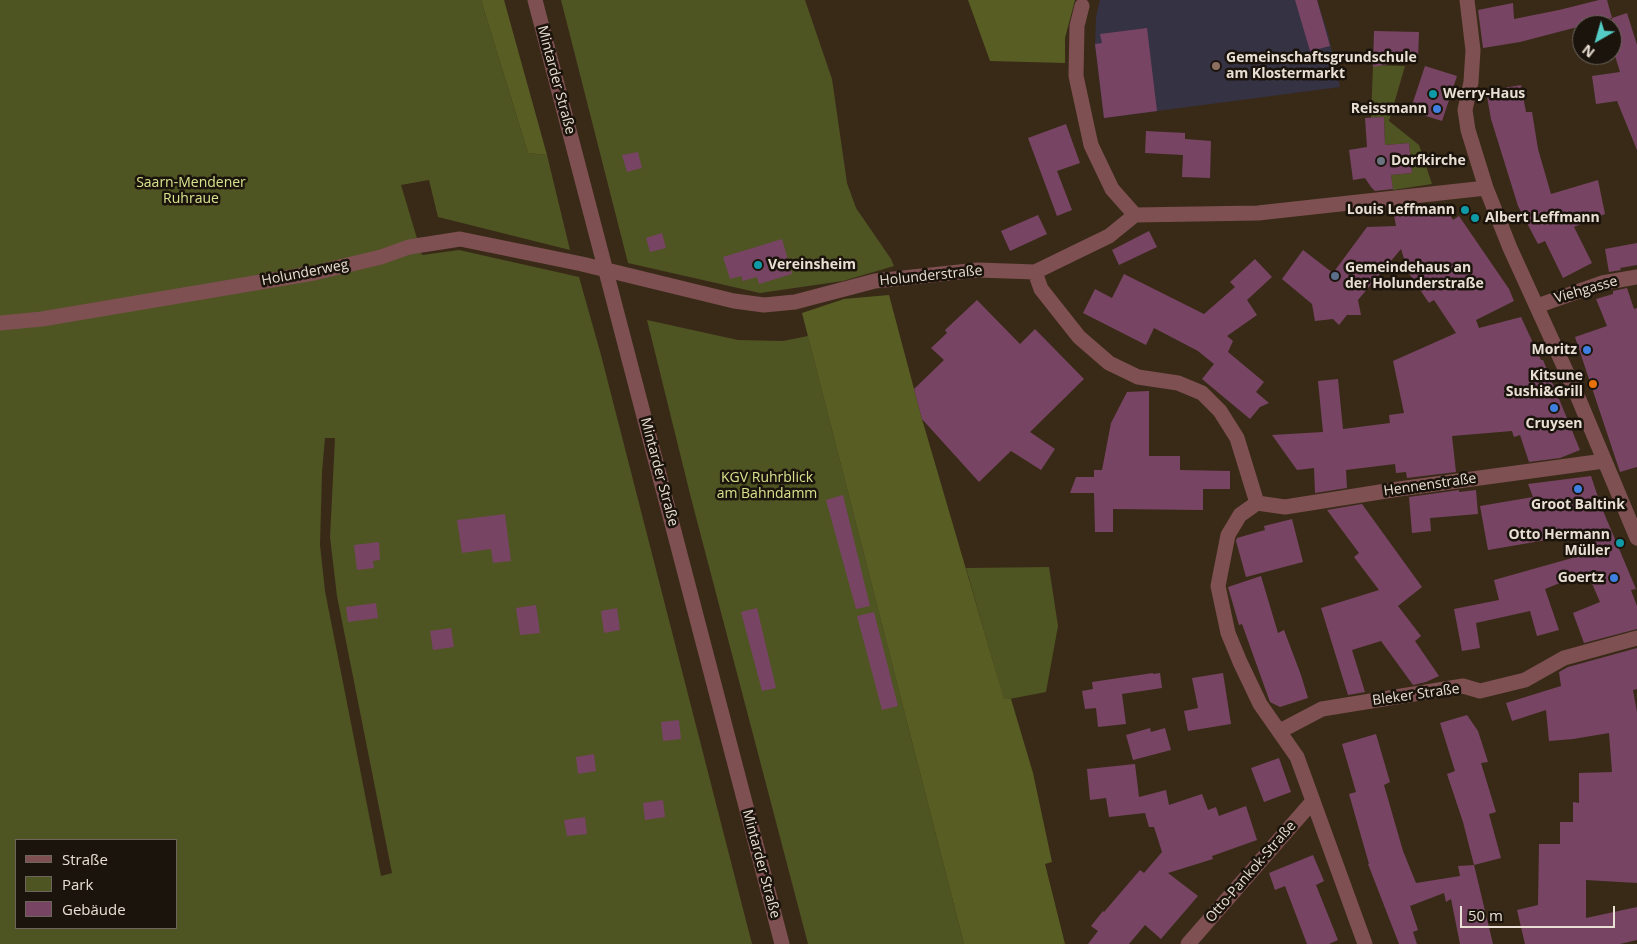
<!DOCTYPE html>
<html>
<head>
<meta charset="utf-8">
<style>
	body { margin:0 }
	#map { position:relative; width:1637px; height:944px; overflow:hidden; background:#392a18; font-family:"Open Sans",sans-serif }
	canvas { display:block }
	.legend { position:absolute; left:15px; top:839px; width:162px; height:90px; box-sizing:border-box; background:#1b140c; border:1px solid #6d655c; margin:0; padding:6px 9px; list-style:none; font-size:15px; color:#e9dfd4 }
	.legend li { display:flex; align-items:center; gap:10px; height:25px }
	.legend b { width:25px; border:1px solid #6d655c }
	.north { position:absolute; left:1572px; top:15px; width:50px; height:50px; box-sizing:border-box; background:#1b140c; border:1px solid #6d655c; border-radius:50%; rotate:218deg; font-size:14px; font-weight:700; line-height:20px; text-align:center; color:#e9dfd4 }
	.north::after { content:''; display:block; margin:auto; width:18px; height:22px; background:#54cdc7; clip-path:polygon(50% 0,100% 100%,50% 72%,0 100%) }
	.scale { position:absolute; left:1460px; top:906px; width:155px; height:22px; box-sizing:border-box; border:2px solid #e9dfd4; border-top:0; padding-left:6px; font-size:15px; line-height:18px; white-space:nowrap; color:#e9dfd4; -webkit-text-stroke:4px #1b140c; paint-order:stroke }
</style>
</head>
<body>
<div id="map">
<canvas width="1637" height="944"></canvas>
<ul class="legend">
<li><b style="height:6px;background:#7e5052"></b>Straße</li>
<li><b style="height:14px;background:#4f5423"></b>Park</li>
<li><b style="height:14px;background:#774563"></b>Gebäude</li>
</ul>
<div class="north">N</div>
<div class="scale">50 m</div>
</div>
<script>
const ctx = document.querySelector('canvas').getContext('2d');
ctx.lineJoin = 'round';
function fillPath(path, color) { ctx.fillStyle = color; ctx.fill(path, 'evenodd'); }
const shape = rows => new Path2D(rows.map(r => 'M' + r).join(''));
function stroke(path, color, width, dash) { ctx.strokeStyle = color; ctx.lineWidth = width; ctx.lineCap = dash ? 'butt' : 'round'; ctx.setLineDash(dash || []); ctx.stroke(path); }
function label(font, color, halo, rows, align = 'center') {
  ctx.font = font + ' "Open Sans",sans-serif'; ctx.lineWidth = 5; ctx.setLineDash([]); ctx.textBaseline = 'middle'; ctx.strokeStyle = halo; ctx.fillStyle = color; for (const [text, x, y, turn = 0] of rows) {
    ctx.save(); ctx.translate(x, y); ctx.rotate((+turn || 0) * Math.PI / 180); ctx.textAlign = isNaN(turn) ? turn : align; if (halo) ctx.strokeText(text, 0, 0); ctx.fillText(text, 0, 0); ctx.restore();
  }
}
fillPath(shape([
	[1100,0,1317,0,1328,34,1340,87,1104,118,1095,44,1096,17]
]), '#353243');
fillPath(shape([
	[0,0,481,0,528,153,547,155,570,250,438,217,429,180,401,185,422,255,459,250,579,277,601,355,752,944,0,944],
	[325,438,335,438,330,537,337,596,392,873,381,876,325,591,320,545,322,472],
	[16,840,176,840,176,928,16,928],
	[561,0,805,0,832,79,847,183,856,208,891,259,894,266,843,281,760,293,628,263],
	[1373,65,1405,66,1389,121,1419,145,1432,184,1393,190,1391,175,1412,173,1409,143,1385,145,1384,117,1371,118],
	[647,320,738,340,783,341,808,336,964,944,808,944,691,498],
	[1049,567,1058,626,1046,692,1004,700,966,568]
]), '#4f5423');
fillPath(shape([
	[481,0,504,0,547,155,528,153],
	[968,0,1075,0,1065,38,1065,63,990,61],
	[889,295,922,419,1004,699,1011,699,1033,773,1052,862,1045,864,1065,944,964,944,802,313,844,299]
]), '#585d24');
fillPath(shape([
	[1295,0,1317,0,1330,46,1310,51],
	[1599,0,1607,0,1612,18,1627,13,1637,45,1637,150,1617,101,1596,104,1592,76,1620,72,1612,46,1612,18,1520,42,1483,48,1478,10,1513,3,1514,19,1559,10],
	[1147,28,1157,111,1104,118,1095,44,1102,43,1100,34],
	[1374,31,1419,32,1418,59,1373,67],
	[1425,66,1457,76,1442,121,1410,111],
	[1521,85,1526,112,1532,112,1538,149,1551,194,1598,180,1605,214,1574,227,1592,263,1563,278,1545,241,1538,244,1518,206,1491,119,1486,91],
	[1384,117,1385,145,1409,143,1412,173,1391,175,1393,189,1375,191,1371,187,1365,178,1353,180,1349,150,1367,147,1365,118],
	[1066,124,1080,163,1057,171,1072,210,1057,216,1028,138],
	[1146,131,1185,133,1185,139,1211,141,1210,178,1182,177,1183,155,1145,153],
	[638,152,642,168,627,172,622,155],
	[1421,205,1432,217,1446,207,1453,220,1459,216,1509,289,1514,301,1476,320,1479,328,1521,317,1541,360,1543,360,1580,450,1560,458,1529,462,1520,435,1514,437,1512,431,1452,436,1456,472,1407,478,1406,472,1396,473,1395,464,1346,470,1347,488,1315,493,1314,468,1297,470,1272,435,1323,432,1318,381,1338,379,1343,429,1390,423,1389,415,1404,413,1393,361,1456,333,1434,300,1429,303,1408,272,1401,249,1358,300,1361,315,1347,315,1339,325,1333,319,1315,321,1312,304,1282,279,1303,250,1333,273,1367,227,1396,226,1393,210],
	[1038,215,1047,234,1010,251,1001,231],
	[1149,231,1157,247,1119,265,1112,250],
	[662,233,666,248,650,252,646,238],
	[782,239,792,274,759,284,757,277,743,281,741,276,730,279,723,257],
	[1637,243,1637,265,1620,268,1621,270,1609,272,1605,249],
	[1255,259,1272,277,1247,300,1257,315,1227,336,1233,341,1228,352,1264,382,1256,392,1269,403,1260,407,1250,419,1202,379,1214,364,1198,351,1154,328,1146,345,1083,313,1095,289,1112,298,1124,274,1204,314,1235,287,1230,282],
	[1627,288,1634,309,1637,308,1637,467,1620,472,1575,337,1607,326,1596,299,1613,294,1613,291],
	[977,300,1020,344,1035,329,1084,379,1030,432,1055,449,1041,470,1011,451,979,482,922,419,914,389,944,360,931,348,947,333,945,330],
	[1149,391,1149,456,1180,456,1180,470,1230,471,1230,489,1203,489,1203,510,1113,509,1113,532,1095,532,1094,493,1070,493,1076,477,1094,477,1094,470,1102,470,1111,423,1127,392],
	[1591,476,1601,506,1636,589,1631,590,1637,606,1637,629,1584,643,1573,613,1600,602,1587,572,1545,589,1559,630,1537,636,1530,611,1476,623,1480,648,1462,651,1454,609,1499,600,1494,580,1597,551,1593,532,1488,550,1480,506,1533,497,1528,484],
	[1459,490,1459,492,1476,490,1478,514,1430,518,1431,531,1412,533,1409,497],
	[843,495,870,606,856,609,826,500],
	[1362,504,1422,587,1398,606,1421,636,1415,641,1439,676,1426,682,1413,685,1381,641,1352,650,1365,692,1348,695,1321,608,1379,590,1354,557,1359,553,1327,510],
	[505,514,511,561,493,563,491,549,462,553,457,520],
	[1292,519,1303,562,1246,577,1236,541,1237,538,1265,530,1264,526],
	[379,542,380,560,373,561,374,568,357,570,354,545],
	[1261,576,1278,633,1284,630,1301,675,1308,698,1280,707,1270,702,1242,624,1239,625,1228,587],
	[376,603,378,618,348,622,346,607],
	[536,605,540,633,520,635,516,608],
	[617,608,620,630,604,633,601,611],
	[757,608,776,688,762,691,741,612],
	[874,612,898,706,882,710,857,616],
	[451,628,454,647,433,650,430,631],
	[1637,648,1637,689,1633,690,1637,712,1637,883,1586,880,1586,918,1637,907,1637,940,1620,944,1525,944,1517,910,1538,905,1539,844,1560,844,1560,822,1573,822,1573,802,1579,803,1579,773,1612,772,1609,733,1573,739,1549,741,1546,710,1512,721,1506,703,1561,686,1559,672,1568,667],
	[1153,673,1153,674,1160,673,1162,688,1122,694,1126,724,1098,727,1096,708,1085,709,1082,691,1093,689,1092,682],
	[1223,673,1231,724,1188,731,1184,711,1198,708,1192,678],
	[1467,715,1478,731,1488,762,1481,763,1496,812,1489,814,1501,858,1474,865,1463,822,1447,774,1455,771,1440,723],
	[679,720,681,739,663,741,661,722],
	[1150,728,1151,732,1165,728,1171,750,1133,760,1126,735],
	[1376,734,1390,782,1384,785,1403,851,1416,883,1460,876,1458,866,1474,865,1493,944,1460,944,1451,899,1446,902,1444,893,1410,906,1418,930,1413,932,1417,944,1399,944,1368,864,1369,864,1349,794,1356,792,1342,744],
	[594,754,596,771,578,774,576,757],
	[1279,758,1291,792,1264,802,1251,768],
	[1135,764,1139,797,1166,790,1169,805,1202,794,1208,810,1216,807,1219,816,1246,806,1257,840,1212,856,1213,859,1168,873,1198,896,1161,939,1145,925,1129,944,1088,944,1098,931,1091,926,1103,911,1104,912,1140,870,1144,873,1162,852,1154,827,1149,827,1145,813,1109,817,1106,798,1090,800,1087,769],
	[663,800,665,817,645,820,643,803],
	[585,817,587,834,567,836,564,820],
	[1313,855,1324,881,1316,885,1338,940,1329,944,1307,944,1285,886,1275,890,1269,873]
]), '#774563');
stroke(shape([
	[535,0,782,944],
	[1467,0,1473,50,1471,82,1465,110,1468,130,1486,188,1510,248,1577,395,1637,538],
	[1082,6,1077,26,1076,76,1091,145,1112,189,1135,215],
	[1035,272,1041,289,1079,337,1109,363,1138,377,1178,383,1202,393,1220,411,1237,438,1257,503],
	[1537,306,1602,283,1637,277],
	[0,323,42,319,314,273,381,257,409,247,460,239,582,264,734,301,764,305,795,302,875,281,978,270,1035,272,1109,236,1135,215,1258,213,1486,188],
	[1257,503,1240,515,1228,535,1218,586,1228,633,1240,662,1260,704,1297,757,1365,944],
	[1257,503,1285,507,1399,489,1604,461],
	[1280,731,1322,709,1463,686,1480,691,1525,680,1564,658,1637,638],
	[1188,944,1313,801]
]), '#7e5052', 15);
for (const [x, y, r, color] of [
	[1216,66,5,"#8d6e63"],
	[1433,94,5,"#0f9aa8"],
	[1437,109,5,"#3f7fe0"],
	[1381,161,5,"#6b7280"],
	[1465,210,5,"#0f9aa8"],
	[1475,218,5,"#0f9aa8"],
	[758,265,5,"#0f9aa8"],
	[1335,276,5,"#5c6f8a"],
	[1587,350,5,"#3f7fe0"],
	[1593,384,5,"#e8710a"],
	[1554,408,5,"#3f7fe0"],
	[1578,489,5,"#3f7fe0"],
	[1620,543,5,"#0f9aa8"],
	[1614,578,5,"#3f7fe0"]
]) { const dot = new Path2D(); dot.arc(x, y, r, 0, 2 * Math.PI); ctx.fillStyle = color; ctx.fill(dot); stroke(dot, '#1b140c', 2); }
label('bold 14px', '#e9dfd4', '#1b140c', [
	["Gemeinschaftsgrundschule",1226,58],
	["am Klostermarkt",1226,74],
	["Werry-Haus",1443,94],
	["Reissmann",1427,109,"right"],
	["Dorfkirche",1391,161],
	["Louis Leffmann",1455,210,"right"],
	["Albert Leffmann",1485,218],
	["Vereinsheim",768,265],
	["Gemeindehaus an",1345,268],
	["der Holunderstraße",1345,284],
	["Moritz",1577,350,"right"],
	["Kitsune",1583,376,"right"],
	["Sushi&Grill",1583,392,"right"],
	["Cruysen",1554,424,"center"],
	["Groot Baltink",1578,505,"center"],
	["Otto Hermann",1610,535,"right"],
	["Müller",1610,551,"right"],
	["Goertz",1604,578,"right"]
], 'left');
label('14px', '#e9dfd4', '#1b140c', [
	["Mintarder Straße",556,80,75],
	["Holunderweg",305,273,-11],
	["Holunderstraße",931,276,-6],
	["Viehgasse",1586,290,-16],
	["Mintarder Straße",659,472,75],
	["Hennenstraße",1430,485,-8],
	["Bleker Straße",1416,695,-8],
	["Mintarder Straße",761,864,75],
	["Otto-Pankok-Straße",1251,872,-49]
]);
label('14px', '#d8e38d', '#1b140c', [
	["Saarn-Mendener",191,183],
	["Ruhraue",191,199],
	["KGV Ruhrblick",767,478],
	["am Bahndamm",767,494]
]);
</script>
</body>
</html>
